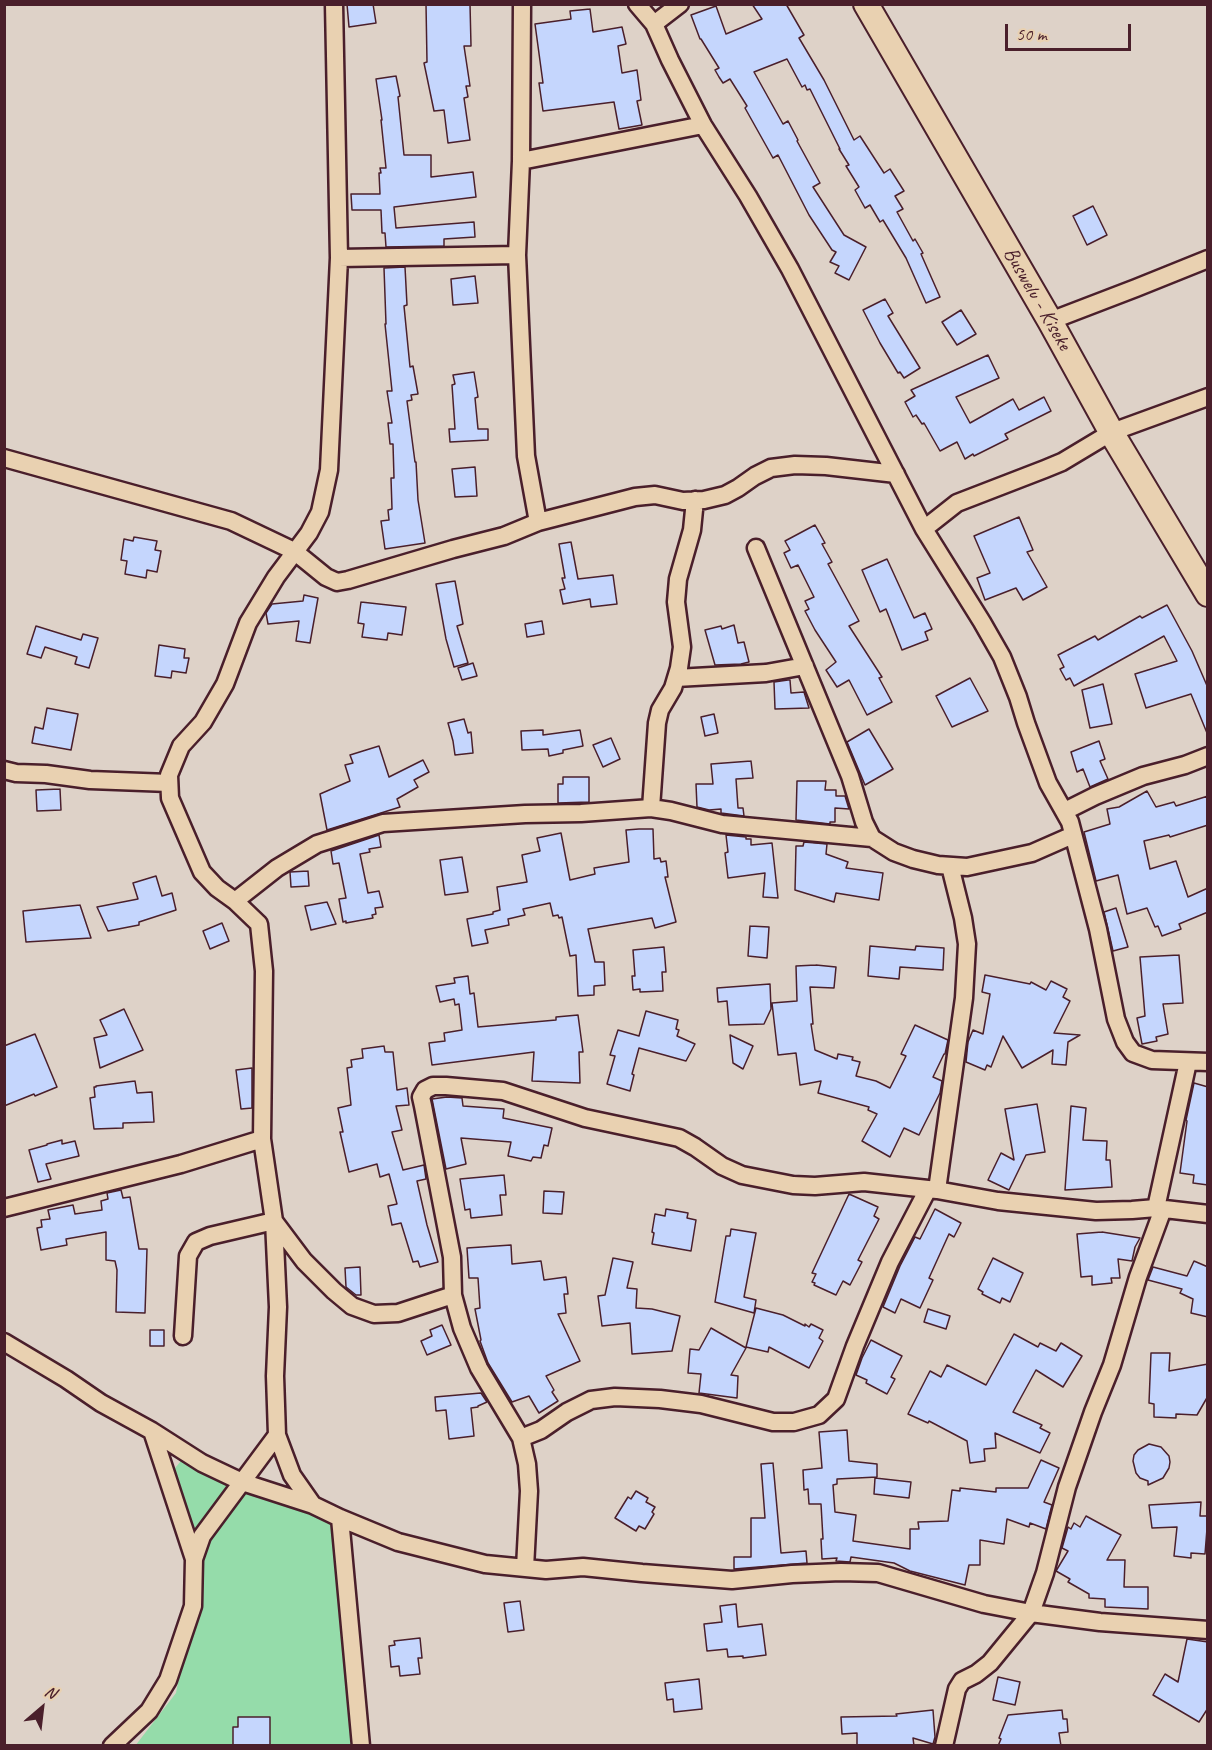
<!DOCTYPE html>
<html>
<head>
<meta charset="utf-8">
<style>
	body { margin:0 }
	#map { position:relative; width:1212px; height:1750px; overflow:hidden; background:#ded2c8; font-family:Caveat,sans-serif }
	canvas { display:block }
	.frame { position:absolute; inset:0; border:6px solid #4a1f2b; pointer-events:none }
	.north { position:absolute; left:12px; top:1678px; width:60px; height:60px; -webkit-text-stroke:4px #e9d1b1; paint-order:stroke; rotate:28deg; font-size:16px; font-weight:700; line-height:24px; text-align:center; color:#4a1f2b }
	.north::after { content:''; display:block; margin:auto; width:21px; height:27px; background:#4a1f2b; clip-path:polygon(50% 0,100% 100%,50% 72%,0 100%) }
	.scale { position:absolute; left:1005px; top:24px; width:126px; height:27px; box-sizing:border-box; border:3px solid #4a1f2b; border-top:0; padding-left:8px; font-size:18px; line-height:21px; white-space:nowrap; color:#4a1f2b; -webkit-text-stroke:4px #e9d1b1; paint-order:stroke }
</style>
</head>
<body>
<div id="map">
<canvas width="1212" height="1750"></canvas>
<div class="frame"></div>
<div class="north">N</div>
<div class="scale">50 m</div>
</div>
<script>
const ctx = document.querySelector('canvas').getContext('2d');
ctx.lineJoin = 'round';
function fillPath(path, color) { ctx.fillStyle = color; ctx.fill(path, 'evenodd'); }
const shape = rows => new Path2D(rows.map(r => 'M' + r).join(''));
function stroke(path, color, width, dash) { ctx.strokeStyle = color; ctx.lineWidth = width; ctx.lineCap = dash ? 'butt' : 'round'; ctx.setLineDash(dash || []); ctx.stroke(path); }
function label(font, color, halo, rows, align = 'center') {
  ctx.font = font + ' Caveat,sans-serif'; ctx.lineWidth = 5; ctx.setLineDash([]); ctx.textBaseline = 'middle'; ctx.strokeStyle = halo; ctx.fillStyle = color; for (const [text, x, y, turn = 0] of rows) {
    ctx.save(); ctx.translate(x, y); ctx.rotate((+turn || 0) * Math.PI / 180); ctx.textAlign = isNaN(turn) ? turn : align; if (halo) ctx.strokeText(text, 0, 0); ctx.fillText(text, 0, 0); ctx.restore();
  }
}
fillPath(shape([
	[185,1456,342,1519,353,1745,135,1746,176,1693,193,1605,171,1473]
]), '#95dcaa');
const building = shape([
	[347,4,373,4,376,23,349,27,347,4],
	[426,4,470,4,471,46,464,46,470,86,466,86,468,97,464,98,470,140,448,143,444,110,434,111,424,63,427,62,426,4],
	[752,4,786,4,804,35,799,38,824,80,854,140,860,136,884,173,890,169,904,191,895,196,903,209,897,212,913,241,915,239,923,253,921,254,940,297,926,303,906,258,883,220,880,222,870,205,865,208,855,190,859,187,846,166,849,165,839,149,840,149,810,89,807,90,805,85,802,87,787,59,754,72,783,124,788,121,798,140,797,141,820,183,813,187,844,235,866,247,849,280,835,273,839,266,830,262,836,252,832,250,809,215,778,155,773,158,745,108,747,106,730,79,723,83,719,77,715,70,719,68,701,39,700,39,691,15,716,6,726,34,762,19,752,4],
	[590,9,593,32,622,27,626,44,618,46,622,73,637,70,641,100,637,101,642,125,619,129,614,102,543,111,539,83,543,83,535,24,571,19,570,11,590,9],
	[396,76,400,96,398,97,404,155,431,155,431,177,473,172,476,197,394,207,396,228,474,222,475,237,444,239,444,246,386,247,385,233,382,233,381,210,352,210,351,194,380,194,379,173,381,173,380,168,386,168,381,120,382,120,376,79,396,76],
	[1093,206,1107,235,1087,245,1073,216,1093,206],
	[405,267,407,305,404,306,410,367,413,366,418,394,411,395,412,400,407,401,415,462,416,462,418,500,425,543,385,549,381,521,389,520,388,510,392,509,391,478,394,478,393,444,390,444,388,423,392,423,387,391,392,391,385,324,386,324,384,268,405,267],
	[475,276,478,303,453,305,451,279,475,276],
	[885,299,893,313,888,316,920,368,904,378,900,372,898,373,880,343,863,310,885,299],
	[961,310,976,334,957,345,942,322,961,310],
	[988,355,999,378,956,397,970,423,1013,399,1019,410,1044,397,1051,411,1005,434,1008,439,974,456,973,454,965,459,957,442,940,451,924,423,922,424,916,415,913,417,905,402,915,396,911,390,988,355],
	[474,372,478,397,475,398,478,429,488,429,488,440,450,442,449,429,455,429,452,385,455,384,453,375,474,372],
	[475,467,477,496,455,497,452,469,475,467],
	[1019,517,1033,550,1027,552,1047,587,1023,600,1016,588,985,600,977,578,990,573,974,536,1019,517],
	[815,525,825,543,822,544,832,562,828,564,859,621,849,626,882,677,879,678,892,702,867,715,849,680,837,687,826,670,836,662,815,630,805,611,809,609,805,601,814,597,798,565,791,568,784,553,790,550,785,541,815,525],
	[134,537,157,541,155,550,161,551,157,572,147,570,146,578,125,574,127,561,121,560,124,539,133,541,134,537],
	[571,542,578,579,613,575,617,604,591,607,590,599,563,604,560,590,565,589,562,578,565,578,559,544,571,542],
	[887,559,914,618,925,613,932,629,925,632,928,640,902,650,886,609,880,612,862,570,887,559],
	[455,581,463,624,457,626,468,663,454,667,446,639,436,584,455,581],
	[304,595,318,598,310,643,296,641,299,621,268,624,266,613,272,604,303,601,304,595],
	[361,602,406,607,402,635,388,633,387,640,362,637,364,624,358,623,361,602],
	[1167,605,1192,651,1208,688,1207,733,1191,694,1146,708,1135,674,1177,661,1164,636,1074,686,1070,678,1066,680,1060,669,1064,667,1058,655,1095,636,1098,640,1140,616,1142,618,1167,605],
	[542,621,544,634,527,637,525,624,542,621],
	[734,625,738,643,744,642,749,662,741,664,715,665,705,630,721,626,722,629,734,625],
	[36,626,81,640,83,634,98,638,89,668,75,664,77,657,45,647,41,658,27,654,36,626],
	[159,645,185,649,184,658,189,658,186,673,172,671,171,678,155,676,159,645],
	[473,663,477,676,462,680,458,668,473,663],
	[970,678,988,711,952,727,936,696,970,678],
	[788,680,790,680,791,693,804,692,809,708,775,709,774,682,788,680],
	[1103,684,1112,724,1090,728,1082,690,1103,684],
	[47,708,78,714,71,750,32,743,35,727,43,729,47,708],
	[714,714,718,733,705,736,701,717,714,714],
	[464,719,468,733,471,732,473,753,455,755,453,741,448,723,464,719],
	[869,729,893,769,865,785,847,742,869,729],
	[543,730,543,735,580,730,583,746,563,750,563,753,549,756,548,749,522,750,521,731,543,730],
	[611,738,620,759,603,767,593,745,611,738],
	[1099,741,1105,759,1100,761,1108,779,1090,787,1083,769,1077,772,1071,752,1099,741],
	[379,746,389,777,423,760,429,772,414,780,418,787,397,799,400,807,327,830,320,794,350,781,345,765,353,763,350,755,379,746],
	[751,761,753,778,736,779,738,808,743,808,744,816,721,813,721,809,709,810,697,807,696,784,713,784,711,764,751,761],
	[563,777,589,777,589,802,558,803,558,784,563,784,563,777],
	[797,781,826,781,825,790,836,790,836,796,845,796,849,809,835,808,835,822,830,822,830,824,796,820,797,781],
	[60,789,61,810,37,811,36,790,60,789],
	[1147,791,1156,807,1174,802,1176,806,1208,796,1208,825,1170,837,1169,835,1144,841,1150,869,1176,861,1188,897,1208,888,1208,912,1179,924,1181,929,1162,936,1158,926,1155,927,1147,908,1127,914,1118,875,1096,881,1084,832,1110,824,1107,809,1119,807,1147,791],
	[639,829,653,829,654,859,660,858,661,862,666,861,668,877,665,877,676,922,655,928,652,918,588,929,595,962,604,962,605,985,594,986,594,995,578,996,576,955,570,956,562,917,559,918,558,915,553,916,550,903,523,909,525,915,508,919,509,925,485,930,488,943,472,946,467,919,493,914,493,912,500,910,497,887,527,882,522,855,540,851,537,838,561,833,570,880,595,874,594,868,629,862,626,830,639,829],
	[379,835,381,847,369,849,370,852,360,854,368,893,379,891,383,907,375,908,376,914,372,915,373,918,346,923,346,921,343,922,339,899,346,898,339,863,333,864,331,851,379,835],
	[726,835,746,837,746,839,751,839,751,845,772,843,778,898,763,897,765,873,728,878,725,853,728,852,726,835],
	[804,842,827,844,826,854,848,862,846,868,883,873,879,900,836,893,834,902,795,890,796,846,803,846,804,842],
	[462,857,468,892,445,895,440,860,462,857],
	[308,871,309,886,291,887,290,872,308,871],
	[156,876,162,896,172,893,176,910,139,922,139,925,108,931,97,907,138,899,133,883,156,876],
	[327,902,336,924,311,930,305,906,327,902],
	[80,905,91,938,26,942,23,911,80,905],
	[1116,908,1128,947,1113,951,1104,912,1116,908],
	[222,923,229,941,210,949,203,931,222,923],
	[750,926,769,927,767,958,748,956,750,926],
	[870,946,915,950,916,946,944,948,943,970,900,967,899,979,868,976,870,946],
	[664,947,666,972,662,972,663,991,640,992,640,989,633,990,632,976,635,976,633,950,664,947],
	[1179,955,1183,1003,1163,1004,1168,1034,1156,1037,1157,1041,1142,1044,1137,1018,1145,1016,1140,957,1179,955],
	[816,965,836,967,834,988,810,987,813,1024,811,1024,815,1050,837,1059,838,1054,853,1057,852,1060,860,1062,856,1076,876,1081,890,1088,906,1056,901,1054,915,1025,948,1040,945,1054,944,1054,933,1077,942,1081,940,1093,919,1135,904,1128,890,1157,862,1141,877,1114,868,1110,869,1107,818,1093,821,1081,800,1085,796,1053,778,1055,772,1003,797,1001,796,966,816,965],
	[985,975,1030,984,1031,982,1046,990,1051,981,1067,989,1063,997,1070,1001,1054,1033,1080,1035,1068,1042,1066,1065,1052,1064,1053,1050,1022,1068,1003,1036,991,1067,987,1065,985,1070,966,1062,968,1042,973,1030,983,1034,990,994,982,992,985,975],
	[468,976,470,994,474,993,478,1027,556,1020,556,1017,578,1015,583,1052,579,1052,580,1083,532,1081,534,1052,432,1065,429,1043,445,1041,444,1033,462,1030,459,1004,455,1005,454,999,440,1002,436,986,455,983,454,978,468,976],
	[770,984,771,1009,764,1024,729,1025,727,1001,718,1002,717,988,770,984],
	[124,1009,143,1050,100,1068,94,1038,107,1035,100,1020,124,1009],
	[646,1011,678,1020,676,1029,679,1030,677,1036,695,1044,686,1061,639,1048,632,1074,634,1075,630,1091,607,1084,615,1056,610,1055,618,1030,639,1036,646,1011],
	[35,1034,57,1087,35,1096,34,1094,4,1106,4,1046,35,1034],
	[730,1035,753,1046,743,1069,733,1063,730,1035],
	[384,1046,385,1052,393,1052,397,1090,407,1088,409,1105,396,1106,402,1130,392,1132,403,1170,424,1165,426,1179,417,1181,427,1225,438,1262,420,1267,418,1261,413,1262,401,1223,392,1225,388,1206,397,1204,389,1174,380,1177,377,1164,349,1172,340,1132,343,1132,338,1108,351,1105,347,1068,352,1067,351,1060,363,1058,362,1049,384,1046],
	[252,1068,252,1108,241,1109,236,1070,252,1068],
	[135,1081,137,1093,152,1092,154,1122,123,1123,123,1128,94,1129,90,1098,95,1097,94,1087,96,1087,96,1086,135,1081],
	[1194,1083,1208,1087,1208,1185,1193,1183,1194,1175,1180,1173,1187,1121,1186,1120,1194,1083],
	[447,1097,462,1098,463,1106,504,1109,503,1118,552,1128,548,1146,544,1145,541,1158,533,1157,531,1161,508,1156,511,1142,461,1138,466,1164,446,1169,432,1099,447,1097],
	[1037,1104,1045,1152,1026,1155,1009,1190,988,1180,1001,1153,1014,1160,1005,1109,1037,1104],
	[1071,1106,1086,1108,1083,1140,1107,1141,1106,1160,1110,1160,1112,1187,1065,1190,1071,1106],
	[62,1140,62,1144,75,1141,79,1156,46,1164,51,1179,38,1182,29,1150,47,1145,47,1144,62,1140],
	[504,1175,506,1195,500,1195,502,1215,471,1218,470,1209,465,1210,460,1179,504,1175],
	[121,1190,123,1198,130,1197,139,1249,147,1249,145,1313,116,1312,117,1270,115,1261,106,1260,106,1232,66,1239,67,1245,41,1250,37,1228,42,1227,41,1220,50,1219,48,1210,73,1205,75,1214,102,1210,101,1201,108,1199,107,1193,121,1190],
	[544,1191,564,1192,562,1214,543,1213,544,1191],
	[849,1194,878,1207,874,1216,879,1219,858,1260,862,1262,850,1285,843,1281,836,1295,814,1285,815,1283,812,1282,816,1274,812,1273,849,1194],
	[666,1209,688,1213,687,1218,696,1220,691,1251,652,1244,654,1233,652,1232,655,1214,665,1216,666,1209],
	[935,1209,961,1223,954,1237,949,1234,929,1278,933,1280,920,1308,901,1299,895,1313,883,1307,900,1266,915,1237,920,1239,935,1209],
	[731,1229,756,1233,744,1297,756,1300,754,1313,715,1302,726,1236,730,1236,731,1229],
	[1102,1232,1140,1238,1135,1247,1132,1261,1118,1259,1120,1278,1111,1278,1112,1283,1092,1285,1092,1276,1081,1277,1077,1234,1102,1232],
	[511,1245,512,1264,541,1261,544,1280,566,1277,568,1294,564,1294,566,1313,558,1314,580,1361,546,1376,554,1390,552,1392,558,1401,539,1413,529,1396,512,1402,488,1363,480,1341,481,1340,475,1309,480,1308,478,1278,469,1278,467,1248,511,1245],
	[613,1258,633,1262,627,1288,637,1289,636,1308,652,1309,680,1316,672,1351,632,1354,630,1323,602,1326,598,1296,605,1295,613,1258],
	[993,1258,1023,1273,1010,1302,1002,1298,1000,1303,982,1294,983,1292,978,1289,993,1258],
	[1194,1261,1208,1267,1208,1317,1191,1313,1193,1299,1180,1293,1182,1289,1148,1280,1153,1267,1187,1276,1194,1261],
	[360,1267,361,1295,356,1295,346,1287,345,1268,360,1267],
	[756,1308,783,1315,805,1326,805,1324,809,1327,811,1324,823,1330,819,1338,823,1341,809,1368,769,1347,768,1352,746,1347,756,1308],
	[928,1309,950,1316,946,1329,924,1322,928,1309],
	[442,1325,451,1345,427,1355,421,1341,432,1336,430,1330,442,1325],
	[711,1328,746,1348,731,1375,738,1376,737,1398,699,1393,701,1374,688,1373,690,1349,699,1350,711,1328],
	[150,1330,164,1330,164,1346,150,1346,150,1330],
	[1014,1334,1038,1347,1040,1343,1056,1351,1061,1343,1082,1356,1063,1387,1036,1370,1013,1412,1042,1425,1040,1428,1050,1433,1040,1453,995,1433,996,1448,984,1449,985,1461,970,1463,967,1441,929,1421,928,1423,908,1414,930,1371,941,1377,947,1365,986,1385,1014,1334],
	[871,1340,902,1356,891,1377,895,1379,887,1394,866,1383,867,1380,856,1375,862,1358,871,1340],
	[1151,1353,1170,1353,1169,1371,1208,1364,1208,1396,1197,1415,1176,1414,1176,1418,1154,1417,1154,1404,1149,1403,1151,1353],
	[481,1393,487,1402,478,1406,478,1407,471,1408,474,1436,449,1439,446,1410,436,1411,435,1397,481,1393],
	[847,1430,849,1461,877,1464,877,1477,837,1479,837,1484,833,1485,835,1512,856,1515,853,1541,910,1549,910,1529,919,1529,918,1522,948,1521,952,1490,960,1491,960,1488,996,1492,996,1488,1028,1488,1041,1460,1059,1468,1044,1502,1052,1505,1046,1529,1030,1523,1029,1527,1007,1519,1004,1544,980,1540,980,1565,969,1565,965,1585,910,1571,894,1563,851,1557,850,1562,836,1561,837,1558,822,1559,821,1539,823,1539,821,1504,809,1504,808,1489,804,1490,803,1470,822,1468,819,1432,847,1430],
	[1149,1444,1161,1447,1169,1456,1170,1462,1169,1468,1163,1478,1148,1485,1148,1481,1140,1478,1136,1473,1133,1461,1134,1455,1138,1450,1149,1444],
	[773,1463,781,1553,806,1551,807,1563,734,1569,734,1557,751,1557,751,1518,765,1518,761,1464,773,1463],
	[875,1478,911,1482,909,1498,874,1494,875,1478],
	[636,1491,648,1498,646,1502,655,1507,652,1512,654,1514,645,1529,639,1526,636,1531,615,1518,628,1497,631,1499,636,1491],
	[1201,1502,1200,1516,1208,1516,1205,1554,1191,1553,1191,1558,1174,1556,1177,1527,1152,1528,1149,1505,1201,1502],
	[1086,1516,1121,1535,1107,1560,1125,1560,1124,1587,1148,1587,1148,1609,1105,1607,1105,1599,1089,1598,1089,1594,1068,1582,1070,1579,1056,1571,1068,1551,1062,1548,1068,1527,1071,1529,1074,1523,1080,1527,1086,1516],
	[520,1601,524,1630,508,1632,504,1603,520,1601],
	[736,1604,738,1627,762,1624,766,1655,743,1658,743,1656,728,1657,727,1649,707,1651,704,1624,722,1622,720,1606,736,1604],
	[420,1638,422,1658,418,1658,420,1674,400,1676,399,1666,391,1667,389,1646,395,1645,394,1641,420,1638],
	[1187,1639,1208,1642,1208,1708,1199,1722,1153,1695,1165,1674,1178,1682,1187,1639],
	[998,1677,1020,1682,1015,1705,993,1700,998,1677],
	[699,1679,702,1709,674,1712,673,1699,667,1700,665,1683,699,1679],
	[933,1710,935,1737,933,1744,913,1738,914,1746,857,1746,857,1733,842,1734,841,1717,897,1716,896,1714,933,1710],
	[1062,1710,1063,1719,1067,1719,1068,1732,1059,1733,1061,1746,998,1746,1001,1739,999,1738,1008,1715,1062,1710],
	[238,1717,270,1717,270,1746,233,1746,233,1727,238,1727,238,1717]
]);
fillPath(building, '#c5d6fd');
stroke(building, '#4a1f2b', 1.5);
const minor = shape([
	[522,4,521,161,517,255,526,456,538,522],
	[637,4,654,24,670,60,703,125,748,196,790,269,924,529,982,622,1002,657,1018,697,1026,723,1048,783,1070,822,1098,929,1116,1019,1125,1042,1133,1053,1152,1060,1208,1062],
	[654,24,680,4],
	[521,161,703,125],
	[339,258,517,255],
	[1050,321,1136,288,1208,259],
	[4,458,231,521,294,551,326,577,337,582,348,580,453,549,504,536,538,522,635,497,655,495,683,501,704,500,725,495,738,488,755,476,771,468,795,465,826,466,896,474],
	[924,529,957,503,1045,469,1062,462,1112,432,1208,397],
	[756,548,850,776,864,822,872,838,894,852,913,859,938,865,967,867,1032,853,1073,835],
	[676,678,766,673,805,666],
	[4,770,16,773,46,774,90,780,169,783],
	[651,808,657,723,660,710,673,688,679,668,682,647,676,602,678,579,692,530,695,500],
	[1065,811,1095,796,1143,776,1185,765,1208,756],
	[235,901,277,868,317,844,383,823,525,814,581,813,651,808,671,811,722,824,872,838],
	[937,1190,964,998,967,944,963,918,950,866],
	[4,1208,181,1164,262,1139],
	[1156,1208,1188,1062],
	[183,1336,188,1256,196,1242,210,1236,274,1221,304,1261,334,1291,352,1306,374,1314,398,1313,453,1295],
	[4,1342,66,1379,101,1403,152,1431,202,1463,242,1482,313,1505,340,1518,398,1542,485,1564,546,1570,583,1567,642,1573,732,1580,792,1574,841,1572,878,1573,984,1604,1031,1613,1100,1622,1208,1630],
	[521,1438,541,1430,567,1412,591,1400,615,1397,660,1399,701,1404,773,1422,794,1422,819,1415,836,1399,855,1346,890,1262,928,1189],
	[313,1505,292,1475,277,1435,275,1376,278,1307,274,1221,262,1139,264,971,259,924,235,901,217,888,202,872,170,798,169,775,181,746,203,722,225,684,248,623,276,577,309,533,320,512,329,470,339,258,334,4],
	[340,1518,361,1746],
	[194,1559,202,1536,277,1435],
	[525,1568,529,1491,527,1464,521,1438,479,1368,462,1328,453,1295,452,1257,423,1106,421,1097,425,1090,433,1086,446,1086,503,1091,585,1118,679,1138,695,1147,722,1166,742,1175,793,1185,815,1186,864,1182,937,1190,998,1201,1096,1211,1132,1210,1156,1208,1208,1214],
	[112,1746,149,1711,168,1680,193,1606,194,1559,152,1431],
	[944,1746,957,1689,962,1681,976,1674,990,1663,1031,1613,1045,1573,1067,1487,1093,1412,1112,1365,1138,1277,1163,1209]
]);
const secondary = shape([
	[866,4,1050,321,1114,437,1208,594]
]);
stroke(minor, '#4a1f2b', 21);
stroke(secondary, '#4a1f2b', 28);
stroke(minor, '#e9d1b1', 16);
stroke(secondary, '#e9d1b1', 24);
label('21px', '#4a1f2b', '#e9d1b1', [
	["Buswelu - Kiseke",1037,299,60]
]);
</script>
</body>
</html>
